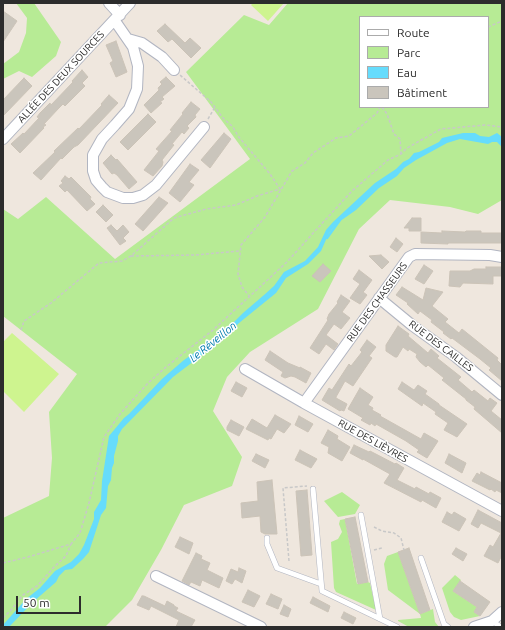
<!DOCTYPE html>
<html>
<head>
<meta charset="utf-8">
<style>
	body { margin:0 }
	#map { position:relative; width:505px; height:630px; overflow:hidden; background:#efe7de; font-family:Ubuntu,sans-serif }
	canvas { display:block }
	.frame { position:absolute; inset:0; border:4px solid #2c2c2c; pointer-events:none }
	.legend { position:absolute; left:359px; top:16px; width:130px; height:92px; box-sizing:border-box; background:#fff; border:1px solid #ababab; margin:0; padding:5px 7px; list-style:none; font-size:12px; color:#2c2c2c }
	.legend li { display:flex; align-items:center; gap:8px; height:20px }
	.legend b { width:20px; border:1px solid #ababab }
	.scale { position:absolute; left:16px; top:596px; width:65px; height:18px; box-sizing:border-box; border:2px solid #2c2c2c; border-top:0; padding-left:5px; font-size:12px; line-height:14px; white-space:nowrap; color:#2c2c2c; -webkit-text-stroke:3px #fff; paint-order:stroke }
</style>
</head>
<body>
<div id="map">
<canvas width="505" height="630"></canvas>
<div class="frame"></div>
<ul class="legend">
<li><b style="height:5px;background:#fff"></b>Route</li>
<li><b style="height:11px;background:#b7eb95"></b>Parc</li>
<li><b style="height:11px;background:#66dcfc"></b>Eau</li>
<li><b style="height:11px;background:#cac5bc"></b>Bâtiment</li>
</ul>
<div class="scale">50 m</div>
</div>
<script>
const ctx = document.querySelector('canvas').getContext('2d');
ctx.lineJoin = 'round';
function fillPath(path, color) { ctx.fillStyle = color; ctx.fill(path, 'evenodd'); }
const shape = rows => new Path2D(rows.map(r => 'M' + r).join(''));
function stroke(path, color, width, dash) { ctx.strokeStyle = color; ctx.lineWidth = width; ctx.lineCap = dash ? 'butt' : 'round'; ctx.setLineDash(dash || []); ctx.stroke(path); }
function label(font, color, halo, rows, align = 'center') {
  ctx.font = font + ' Ubuntu,sans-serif'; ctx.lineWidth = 3; ctx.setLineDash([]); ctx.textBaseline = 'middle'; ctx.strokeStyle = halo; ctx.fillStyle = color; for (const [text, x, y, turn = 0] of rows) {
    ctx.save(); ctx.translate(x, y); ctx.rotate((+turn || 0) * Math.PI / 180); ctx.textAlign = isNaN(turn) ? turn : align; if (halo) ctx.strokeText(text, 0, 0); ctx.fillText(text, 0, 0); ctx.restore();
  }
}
fillPath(shape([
	[16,3,34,3,61,42,56,56,32,77,19,71,3,79,3,64,19,52,26,33,27,18],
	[288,3,502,3,502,200,478,214,450,207,390,200,359,229,318,309,250,352,227,377,213,411,242,457,232,486,184,505,161,550,132,600,105,627,3,627,3,518,49,496,52,458,49,412,77,374,3,316,3,209,18,219,46,197,115,259,250,159,186,72,244,15,269,25],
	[360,17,488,17,488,107,360,107],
	[342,492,360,505,355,514,338,517,324,501],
	[345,519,357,584,368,582,370,583,376,610,336,592,334,588,331,542,338,539,342,532,339,524,340,520],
	[398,552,420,614,433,609,435,622,439,627,409,627,398,621,398,620,421,618,420,614,388,590,384,564,387,556],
	[455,575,461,580,453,591,477,607,474,612,480,616,461,620,454,617,450,612,442,588]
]), '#b7eb95');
fillPath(shape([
	[253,3,284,3,268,21,251,5],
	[12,333,59,374,24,412,3,391,3,342]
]), '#cef48f');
fillPath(shape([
	[463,133,475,133,480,136,489,137,497,133,502,137,502,147,497,142,492,142,488,144,460,139,447,143,416,160,404,168,397,176,379,188,356,210,336,224,329,233,321,251,308,264,286,278,276,293,239,323,223,339,173,377,122,429,118,436,118,441,114,456,114,463,112,468,111,480,108,486,106,508,101,515,89,552,83,559,72,569,65,570,59,576,56,582,33,602,9,627,3,627,3,625,26,599,40,588,55,571,71,562,79,554,84,545,94,519,94,512,101,500,102,481,109,436,124,418,129,414,162,379,184,360,222,334,243,313,264,295,274,286,284,272,305,261,318,247,326,230,333,222,375,183,396,169,403,162,409,159,414,153,419,152,439,142,442,138]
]), '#66dcfc');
stroke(shape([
	[327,238,340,220]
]), '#66dcfc', 2.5);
const building = shape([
	[3,11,17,21,3,42,3,11],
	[165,24,185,43,190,38,201,48,191,58,172,39,168,42,157,31,165,24],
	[116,41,127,72,116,77,110,63,113,61,106,45,116,41],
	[82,70,88,77,82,83,85,86,65,106,63,104,59,108,44,124,46,125,43,127,44,128,20,153,11,144,23,133,24,134,39,118,37,117,40,113,50,103,51,105,73,82,72,81,82,70],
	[166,77,175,86,162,97,164,99,160,102,162,103,151,113,144,105,159,90,158,88,162,84,160,82,166,77],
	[24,78,32,86,3,116,3,100,24,78],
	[109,95,118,103,78,145,74,147,62,159,61,158,41,180,33,173,55,152,54,151,78,128,79,129,102,105,101,104,109,95],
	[191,102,200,109,195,115,196,117,187,126,189,128,184,134,182,132,172,144,174,145,162,160,163,162,162,166,153,176,144,170,159,151,156,149,172,131,170,130,183,114,182,113,191,102],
	[148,114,156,122,128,150,120,142,148,114],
	[224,133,231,139,210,168,201,160,224,133],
	[111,155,116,160,117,159,137,182,129,189,117,175,114,173,112,174,103,163,111,155],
	[190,164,199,170,189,182,194,185,180,202,169,193,190,164],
	[65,176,69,179,71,177,91,197,90,199,95,204,87,211,67,190,65,192,59,186,63,183,61,181,65,176],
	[159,197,168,203,143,231,135,224,159,197],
	[103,205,113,215,106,222,96,212,103,205],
	[412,218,421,218,421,231,409,231,409,228,404,228,412,218],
	[111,225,117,231,123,225,129,232,123,238,126,241,120,245,107,228,111,225],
	[442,231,465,232,466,231,481,231,481,233,502,233,502,243,448,243,448,244,421,243,421,232,442,233,442,231],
	[396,238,403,244,397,252,390,247,396,238],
	[381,255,389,262,382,269,369,256,381,255],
	[323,264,331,271,320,282,312,276,323,264],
	[424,265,433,271,424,284,415,279,424,265],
	[486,267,502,267,502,276,493,276,493,284,463,283,460,287,449,286,450,271,470,271,474,269,486,269,486,267],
	[359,270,372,280,364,291,363,292,367,295,360,304,350,298,360,284,353,279,359,270],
	[402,287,423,300,426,288,443,292,432,306,448,319,445,322,459,333,462,329,498,358,497,360,502,365,502,381,489,370,491,368,480,359,452,338,451,339,443,333,444,332,431,322,432,320,420,311,418,314,407,304,408,303,396,295,402,287],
	[341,295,350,301,342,312,350,318,341,329,334,324,326,335,338,344,334,350,326,344,319,354,310,348,328,320,327,319,329,314,338,303,337,302,341,295],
	[398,326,409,334,408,336,428,353,431,349,439,356,437,358,461,377,458,380,472,392,474,390,488,401,490,398,497,403,491,411,502,420,502,433,474,409,475,407,466,400,466,399,442,380,444,378,428,365,426,367,420,362,416,357,417,354,409,349,408,351,403,347,397,357,395,357,386,351,386,345,398,326],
	[367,340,376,347,369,356,372,358,353,386,345,381,336,397,336,398,347,404,344,411,341,410,340,411,322,400,329,388,332,390,349,364,351,366,362,352,360,350,367,340],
	[270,351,288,363,300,368,300,367,311,373,306,383,295,377,291,376,285,378,281,376,283,372,265,360,270,351],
	[236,382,247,388,242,397,231,391,236,382],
	[402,382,414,390,418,385,427,391,425,394,439,404,439,405,467,424,457,437,444,430,448,423,435,414,436,412,423,403,422,406,398,389,402,382],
	[360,388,373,397,368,405,373,408,372,410,381,415,380,416,421,439,424,433,438,441,427,458,417,452,419,450,406,441,376,424,375,426,371,423,370,425,361,420,363,418,348,409,360,388],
	[275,415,291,424,284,433,277,429,271,439,269,438,268,440,246,429,252,419,267,428,275,415],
	[299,416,313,424,308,432,295,425,299,416],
	[231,420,244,427,239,436,227,430,227,427,231,420],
	[328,430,338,436,337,439,350,447,342,461,328,453,329,447,321,443,328,430],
	[354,445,369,452,370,451,395,464,396,463,404,468,397,480,415,489,416,487,429,494,430,492,441,498,436,508,422,500,421,502,384,483,390,474,363,459,363,460,350,453,354,445],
	[300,450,317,459,311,468,295,460,300,450],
	[256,454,269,460,265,468,252,461,256,454],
	[449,454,466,463,462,473,445,463,449,454],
	[481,472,502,483,502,493,496,490,495,492,491,489,490,490,472,481,477,473,480,475,481,472],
	[272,480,277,534,265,534,261,532,260,516,242,518,241,503,258,501,257,482,272,480],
	[307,490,312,555,301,556,296,491,307,490],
	[478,510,502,523,502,555,498,563,484,556,490,545,493,547,501,533,481,523,478,528,471,524,478,510],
	[447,512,452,515,454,512,466,519,459,531,442,522,447,512],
	[355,517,368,582,358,584,345,519,355,517],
	[180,537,193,543,189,554,175,547,180,537],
	[409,548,430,610,420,614,398,552,409,548],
	[456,548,467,554,463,561,452,554,456,548],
	[196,553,202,556,201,559,210,563,207,570,223,578,219,588,202,580,200,586,191,582,189,585,182,581,196,553],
	[239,568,246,571,242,583,235,579,232,584,226,581,231,569,238,572,239,568],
	[460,581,490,602,480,616,474,612,477,607,453,591,460,581],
	[248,590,260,596,254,607,242,602,248,590],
	[271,594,282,599,278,609,266,604,271,594],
	[142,596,144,596,165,606,167,601,174,605,174,606,178,608,176,611,195,620,191,627,176,627,179,620,151,606,149,610,137,605,142,596],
	[313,597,330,606,328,612,310,603,313,597],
	[284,605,291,609,288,617,280,614,284,605],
	[344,612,356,618,353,624,341,618,344,612]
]);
fillPath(building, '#cac5bc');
stroke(building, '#cbc3b7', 1);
const service = shape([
	[313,489,322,591,397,627],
	[361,515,380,619],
	[267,538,267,544,277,568,321,584],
	[421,558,444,624,448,627],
	[492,621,501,627]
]);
const minor = shape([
	[109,3,120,15],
	[115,21,133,47,138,66,137,89,129,109,115,125,102,139,93,155,93,171,96,180,102,187,107,192,123,198,133,198,143,195,156,185,204,127],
	[128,39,142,43,162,57,174,70],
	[3,139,130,3],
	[379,298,413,326,456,357,502,395],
	[245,369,304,403,502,511],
	[304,403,409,257,415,254,490,255,502,257],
	[156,576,261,627],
	[474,627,492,621,502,612]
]);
stroke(service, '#b1b5c1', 6);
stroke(minor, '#b1b5c1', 12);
stroke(shape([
	[488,27,502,21],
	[382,107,387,114,394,134,400,139,401,154],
	[208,119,215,107],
	[131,256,195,255,239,251],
	[250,297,242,287,238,274,241,245,265,217,292,171,305,163,313,153,336,138,349,136,377,113,380,107],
	[21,330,24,321,51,303,99,263,122,261,131,256,174,218,206,209,236,205,257,196,280,189,270,174,238,136,233,127,223,118,211,102,180,75],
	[374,527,382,531,394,533,401,538,404,550],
	[374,550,382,548],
	[289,561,283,488,307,486],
	[3,563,28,557,71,544,80,533,89,503,104,437,120,414,148,383,166,367,213,330,287,262,315,231,352,191,388,160,401,154,407,148,441,129,485,125,502,127],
	[3,618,11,610,23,595,37,586,54,567,66,556,71,544]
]), '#c8c8c8', 1.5, [3, 2]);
stroke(service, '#fff', 5);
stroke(minor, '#fff', 10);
label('10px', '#2c2c2c', '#fff', [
	["ALLÉE DES DEUX SOURCES",61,77,-47],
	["RUE DES CHASSEURS",377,302,-54],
	["RUE DES CAILLES",441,346,37],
	["RUE DES LIÈVRES",373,441,29]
]);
label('italic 11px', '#007bad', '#fff', [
	["Le Réveillon",213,342,-39]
]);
</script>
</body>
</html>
